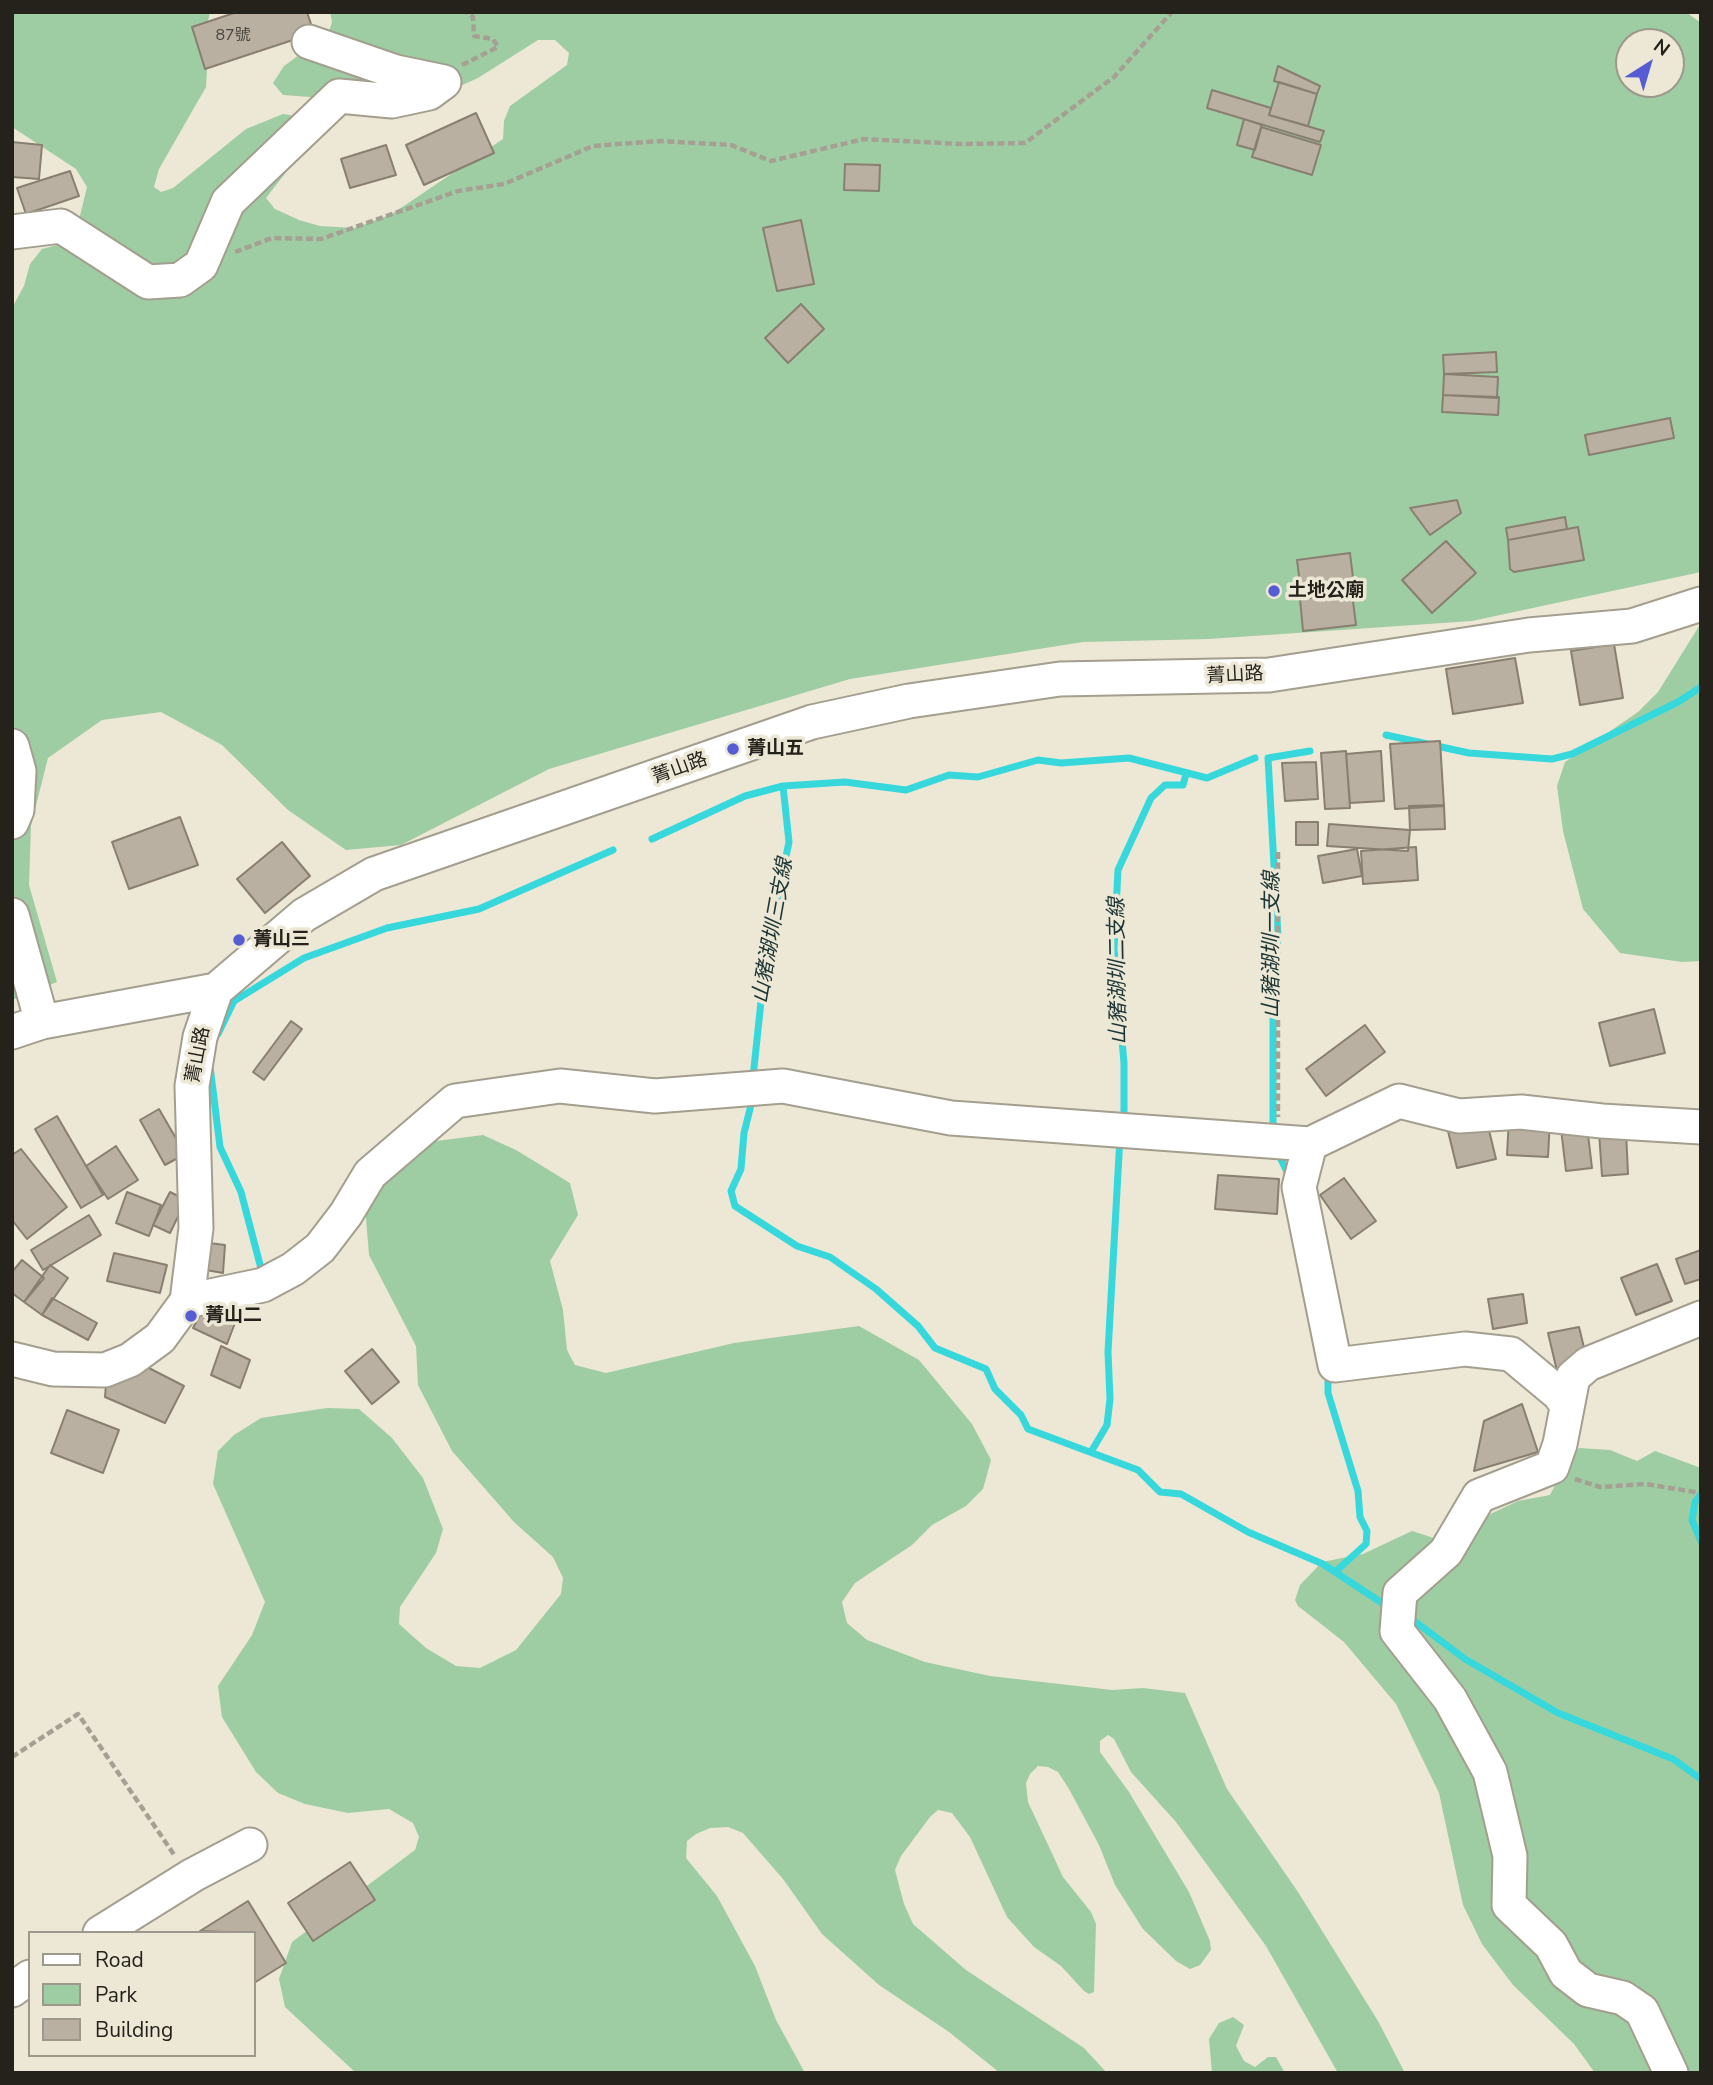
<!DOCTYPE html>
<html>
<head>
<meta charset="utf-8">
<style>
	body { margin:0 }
	#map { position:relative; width:1713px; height:2085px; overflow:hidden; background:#ede7d6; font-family:"Nunito Sans",sans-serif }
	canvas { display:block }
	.frame { position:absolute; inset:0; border:14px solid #25221c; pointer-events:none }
	.legend { position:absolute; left:28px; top:1931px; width:228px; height:126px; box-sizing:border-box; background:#ede7d6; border:2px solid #9d988c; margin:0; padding:9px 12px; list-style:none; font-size:21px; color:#25221c }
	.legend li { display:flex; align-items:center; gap:14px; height:35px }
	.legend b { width:35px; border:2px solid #9d988c }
	.north { position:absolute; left:1615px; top:28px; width:70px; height:70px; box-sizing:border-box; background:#ede7d6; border:2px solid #9d988c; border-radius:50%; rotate:37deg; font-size:19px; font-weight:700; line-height:28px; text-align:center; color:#25221c }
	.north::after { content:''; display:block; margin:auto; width:24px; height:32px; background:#565dd4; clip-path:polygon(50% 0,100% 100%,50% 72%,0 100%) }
</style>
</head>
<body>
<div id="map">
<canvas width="1713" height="2085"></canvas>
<div class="frame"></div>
<ul class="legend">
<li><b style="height:9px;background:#fff"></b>Road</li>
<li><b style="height:19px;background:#9fcda3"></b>Park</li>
<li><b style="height:19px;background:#bab0a1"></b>Building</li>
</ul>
<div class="north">N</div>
</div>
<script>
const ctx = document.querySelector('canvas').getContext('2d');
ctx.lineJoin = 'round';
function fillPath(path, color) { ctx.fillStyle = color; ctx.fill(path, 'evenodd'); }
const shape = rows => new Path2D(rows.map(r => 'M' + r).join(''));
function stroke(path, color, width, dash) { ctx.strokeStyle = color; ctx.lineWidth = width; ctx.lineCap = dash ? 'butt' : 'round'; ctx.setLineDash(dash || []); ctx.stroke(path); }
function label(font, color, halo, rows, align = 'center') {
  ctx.font = font + ' "Nunito Sans","Noto Sans TC",sans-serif'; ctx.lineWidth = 7; ctx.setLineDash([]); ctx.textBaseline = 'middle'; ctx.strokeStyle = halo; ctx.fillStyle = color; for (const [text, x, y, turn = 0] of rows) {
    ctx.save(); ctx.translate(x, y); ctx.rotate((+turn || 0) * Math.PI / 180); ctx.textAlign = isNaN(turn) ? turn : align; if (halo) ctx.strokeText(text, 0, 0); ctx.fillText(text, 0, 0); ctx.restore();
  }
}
fillPath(shape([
	[12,12,210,12,204,40,208,52,206,87,159,169,154,187,161,192,173,188,246,129,283,114,296,116,301,153,266,198,275,209,299,220,320,226,354,228,392,214,503,139,504,121,510,106,567,65,569,53,555,40,538,40,478,78,420,104,360,110,310,97,283,95,273,83,284,66,328,34,332,22,330,12,1686,12,1701,23,1701,572,1472,621,1209,639,1083,642,850,679,549,769,401,845,346,850,288,810,222,745,161,712,102,720,48,758,31,825,29,885,57,982,12,1000,12,308,24,286,30,264,42,249,61,244,78,224,87,187,76,169,12,127],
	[1629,42,1671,42,1671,84,1629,84],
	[1701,623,1701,961,1682,962,1620,953,1583,909,1563,831,1557,786,1565,762,1638,712,1658,692],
	[483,1135,516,1150,570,1183,578,1215,550,1261,563,1310,567,1350,575,1365,606,1373,734,1343,859,1326,919,1360,972,1424,991,1460,983,1489,966,1506,932,1525,912,1545,855,1583,842,1602,847,1623,867,1640,925,1662,990,1676,1112,1690,1143,1688,1185,1693,1227,1789,1298,1892,1378,2021,1405,2073,1338,2073,1266,1946,1176,1822,1131,1772,1114,1739,1108,1735,1100,1741,1100,1752,1129,1792,1189,1892,1210,1941,1211,1950,1200,1965,1190,1969,1176,1961,1143,1929,1115,1885,1099,1845,1069,1789,1058,1772,1048,1767,1038,1766,1030,1774,1026,1783,1028,1802,1063,1877,1091,1912,1096,1924,1094,1992,1089,1994,1084,1991,1061,1966,1034,1947,1007,1917,970,1837,952,1813,938,1810,930,1817,901,1856,895,1870,904,1904,913,1924,966,1970,1084,2048,1107,2073,1000,2073,949,2032,879,1985,822,1934,783,1879,743,1833,728,1827,710,1828,696,1834,687,1841,686,1858,717,1896,755,1966,776,2020,805,2073,356,2073,285,2007,279,1979,292,1942,415,1850,419,1837,413,1823,389,1809,348,1813,305,1804,278,1793,256,1772,222,1717,218,1686,252,1635,265,1602,213,1484,218,1451,234,1435,261,1418,327,1408,359,1409,392,1438,423,1478,443,1529,436,1553,400,1607,399,1624,426,1648,456,1666,480,1668,516,1650,561,1594,563,1578,553,1557,514,1522,452,1451,418,1385,416,1346,369,1255,365,1206,396,1169,429,1142],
	[1579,1448,1610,1450,1637,1461,1655,1451,1701,1468,1701,2073,1595,2073,1574,2044,1513,1985,1482,1944,1463,1905,1439,1793,1396,1704,1344,1642,1298,1606,1295,1600,1300,1585,1322,1562,1363,1554,1412,1531,1437,1539,1518,1501,1550,1495,1568,1460],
	[1233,2017,1244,2025,1236,2046,1244,2061,1255,2067,1268,2057,1276,2057,1285,2073,1212,2073,1209,2039,1219,2023]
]), '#9fcda3');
stroke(shape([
	[1386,735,1469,753,1552,759,1572,754,1678,702,1701,687],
	[652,839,745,796,783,786,845,782,906,790,949,775,978,777,1038,760,1061,763,1129,758,1207,778,1255,758],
	[218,1034,234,1001,304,958,387,928,479,909,613,850],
	[210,1066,220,1147,241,1192,263,1276],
	[753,1077,767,945,776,930,779,890,789,842,783,786],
	[753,1097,744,1133,741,1169,731,1191,735,1206,797,1246,830,1257,876,1289,918,1326,935,1348,986,1369,995,1389,1021,1415,1028,1429,1138,1470,1160,1492,1181,1494,1248,1532,1323,1564,1382,1603],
	[1124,1115,1124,1063,1114,949,1118,870,1151,798,1165,785,1183,785,1186,774],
	[1273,1131,1273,982,1278,937,1268,758,1310,751],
	[1278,1153,1289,1176],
	[1328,1373,1328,1393,1358,1491,1360,1517,1367,1531,1366,1544,1335,1572],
	[1091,1452,1107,1425,1110,1399,1108,1352,1120,1137],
	[1701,1494,1695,1502,1692,1520,1701,1541],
	[1409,1617,1465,1659,1558,1713,1673,1759,1701,1779]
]), '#37d8dc', 7);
const building = shape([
	[237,12,307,12,314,33,205,69,192,27,237,12],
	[1278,66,1320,86,1317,94,1274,81,1278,66],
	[1279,82,1317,94,1308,126,1269,115,1279,82],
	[1212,90,1271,108,1269,115,1324,131,1320,142,1207,108,1212,90],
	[476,113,494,153,424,185,406,145,476,113],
	[1244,119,1262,125,1255,150,1237,145,1244,119],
	[1261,127,1321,145,1312,175,1252,157,1261,127],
	[12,142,42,145,39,179,12,177,12,142],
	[386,145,396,175,350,188,341,159,386,145],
	[845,164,880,165,879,191,844,190,845,164],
	[70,171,79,196,26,214,17,188,70,171],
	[801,220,814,284,777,291,763,228,801,220],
	[801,304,824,329,788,363,765,338,801,304],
	[1496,352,1497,372,1444,374,1443,355,1496,352],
	[1444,374,1498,377,1497,398,1443,395,1444,374],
	[1443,395,1499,397,1498,415,1442,412,1443,395],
	[1670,418,1674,438,1589,455,1585,435,1670,418],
	[1457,500,1461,513,1430,535,1410,508,1457,500],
	[1565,517,1567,529,1508,540,1506,528,1565,517],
	[1578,527,1584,560,1514,572,1510,569,1508,540,1578,527],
	[1446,541,1476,573,1432,613,1402,580,1446,541],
	[1350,553,1354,586,1301,592,1297,560,1350,553],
	[1352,593,1356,625,1303,631,1300,599,1352,593],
	[1614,644,1623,698,1580,705,1571,651,1614,644],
	[1515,658,1523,703,1453,714,1446,669,1515,658],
	[1440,741,1444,806,1395,809,1390,744,1440,741],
	[1346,751,1350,808,1325,809,1321,753,1346,751],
	[1381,751,1384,801,1350,803,1346,754,1381,751],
	[1316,762,1318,799,1285,801,1282,763,1316,762],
	[1444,805,1445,829,1410,830,1409,806,1444,805],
	[180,817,198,865,129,889,112,842,180,817],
	[1296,822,1318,822,1318,845,1296,845,1296,822],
	[1329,824,1410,830,1408,851,1327,846,1329,824],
	[282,842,310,876,265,913,237,879,282,842],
	[1416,847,1418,880,1363,884,1361,851,1416,847],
	[1357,849,1362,876,1323,883,1318,856,1357,849],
	[1654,1009,1665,1053,1610,1066,1599,1023,1654,1009],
	[291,1021,302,1029,264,1080,253,1072,291,1021],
	[1365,1025,1385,1052,1326,1096,1306,1069,1365,1025],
	[159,1109,185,1154,165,1165,140,1120,159,1109],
	[57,1116,103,1195,81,1208,35,1129,57,1116],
	[1486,1118,1496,1159,1457,1168,1447,1127,1486,1118],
	[1509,1118,1550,1120,1548,1157,1507,1155,1509,1118],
	[1587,1126,1592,1168,1566,1171,1561,1129,1587,1126],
	[1626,1131,1628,1174,1602,1176,1599,1132,1626,1131],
	[116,1146,138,1180,108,1199,86,1166,116,1146],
	[21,1149,67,1207,27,1239,12,1220,12,1155,21,1149],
	[1218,1175,1279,1179,1277,1214,1215,1209,1218,1175],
	[1344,1178,1376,1221,1351,1239,1320,1195,1344,1178],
	[127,1192,161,1205,149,1236,116,1223,127,1192],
	[170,1192,186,1200,170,1233,153,1225,170,1192],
	[89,1215,101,1235,43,1270,31,1250,89,1215],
	[209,1243,225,1245,223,1273,206,1270,209,1243],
	[1701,1250,1701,1279,1685,1284,1676,1259,1701,1250],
	[114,1253,167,1265,160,1293,107,1281,114,1253],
	[22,1260,44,1278,24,1302,12,1293,12,1272,22,1260],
	[1657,1264,1672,1301,1636,1315,1621,1278,1657,1264],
	[50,1265,68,1278,42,1315,24,1302,50,1265],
	[1523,1294,1527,1323,1493,1329,1488,1299,1523,1294],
	[52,1298,97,1323,88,1340,42,1315,52,1298],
	[207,1302,238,1315,227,1344,193,1328,207,1302],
	[1579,1327,1588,1364,1557,1371,1548,1333,1579,1327],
	[221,1346,250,1360,240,1388,211,1375,221,1346],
	[372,1349,399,1382,372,1404,345,1371,372,1349],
	[143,1365,184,1386,165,1423,105,1397,106,1384,143,1365],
	[1522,1404,1538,1452,1474,1471,1484,1421,1522,1404],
	[67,1410,119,1430,103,1473,51,1453,67,1410],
	[350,1862,375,1900,313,1941,288,1903,350,1862],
	[248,1901,286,1963,254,1983,254,1933,200,1931,248,1901]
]);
fillPath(building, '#bab0a1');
stroke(building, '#897f71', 2);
const minor = shape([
	[12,232,61,226,148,282,180,280,201,265,228,202,339,96,392,101,429,93,444,82,396,72,309,42],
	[12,746,19,771,17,810,12,822],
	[12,915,42,1022],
	[12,1032,42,1022,216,990],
	[1310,1144,1299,1187,1335,1365,1465,1349,1511,1354,1559,1394,1566,1404],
	[187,1301,263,1285,293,1269,320,1248,346,1214,370,1174,455,1101,560,1086,655,1096,783,1086,951,1118,1310,1144,1399,1101,1459,1116,1521,1112,1602,1121,1701,1127],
	[12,1359,53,1369,105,1370,130,1360,160,1338,187,1301,196,1228,192,1086,200,1037,216,990,304,915,374,874,812,722,909,701,1060,679,1269,675,1529,635,1632,626,1701,604],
	[100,1933,193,1875,250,1845],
	[12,1990,30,1977],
	[1671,2073,1642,2011,1623,1998,1588,1990,1566,1973,1551,1945,1509,1905,1510,1856,1490,1772,1450,1699,1397,1631,1400,1593,1446,1552,1479,1496,1552,1467,1560,1444,1573,1377,1588,1364,1701,1318]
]);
stroke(minor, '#a39e8e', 37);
stroke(shape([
	[462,65,498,47,493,39,474,36,473,17,466,12],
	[235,252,272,238,321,239,458,191,504,184,593,146,659,141,731,145,771,161,864,139,962,144,1025,143,1114,77,1172,12],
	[1278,852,1278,1117],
	[1575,1479,1600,1487,1645,1484,1701,1493],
	[12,1757,78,1714,175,1856]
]), '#a5a093', 4.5, [7, 3.5]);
stroke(minor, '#fff', 33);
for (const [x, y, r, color] of [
	[1274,591,7,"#565dd4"],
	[733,749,7,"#565dd4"],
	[239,940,7,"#565dd4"],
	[191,1316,7,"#565dd4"]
]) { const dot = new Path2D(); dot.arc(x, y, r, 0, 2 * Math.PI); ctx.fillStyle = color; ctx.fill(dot); stroke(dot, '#ede7d6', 2.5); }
label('16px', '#4a463d', null, [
	["87號",233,36]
]);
label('bold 19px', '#25221c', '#ede7d6', [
	["土地公廟",1288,591],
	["菁山五",747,749],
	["菁山三",253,940],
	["菁山二",205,1316]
], 'left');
label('19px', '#25221c', '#ede7d6', [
	["菁山路",1235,676,-3],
	["菁山路",680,769,-20],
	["菁山路",199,1055,-79]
]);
label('italic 21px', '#1c3636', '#ede7d6', [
	["山豬湖圳三支線",774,931,-80],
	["山豬湖圳一支線",1273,945,-90],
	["山豬湖圳二支線",1119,971,-91]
]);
</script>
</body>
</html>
